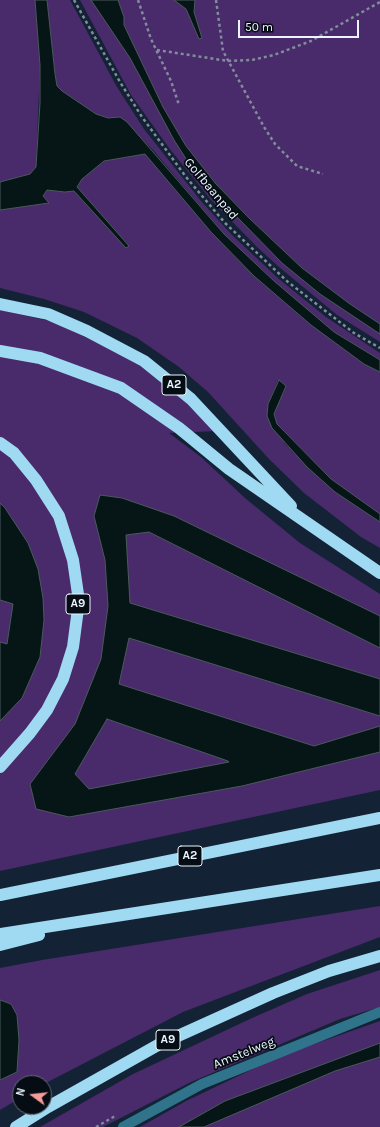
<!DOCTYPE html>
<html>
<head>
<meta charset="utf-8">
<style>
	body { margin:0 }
	#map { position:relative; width:380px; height:1127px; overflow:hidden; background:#132335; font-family:Karla,sans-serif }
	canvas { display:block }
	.north { position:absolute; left:12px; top:1075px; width:40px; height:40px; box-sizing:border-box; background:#060c14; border:1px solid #626972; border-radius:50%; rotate:285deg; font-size:11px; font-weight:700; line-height:16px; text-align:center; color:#ecf5ff }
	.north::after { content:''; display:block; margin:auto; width:14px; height:18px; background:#f59b98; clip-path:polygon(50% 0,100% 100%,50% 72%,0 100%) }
	.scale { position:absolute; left:238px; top:20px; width:121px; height:18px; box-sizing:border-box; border:2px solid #ecf5ff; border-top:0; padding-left:5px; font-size:12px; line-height:14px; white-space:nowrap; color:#ecf5ff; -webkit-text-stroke:3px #060c14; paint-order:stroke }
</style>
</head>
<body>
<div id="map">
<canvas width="380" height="1127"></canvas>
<div class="north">N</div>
<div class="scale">50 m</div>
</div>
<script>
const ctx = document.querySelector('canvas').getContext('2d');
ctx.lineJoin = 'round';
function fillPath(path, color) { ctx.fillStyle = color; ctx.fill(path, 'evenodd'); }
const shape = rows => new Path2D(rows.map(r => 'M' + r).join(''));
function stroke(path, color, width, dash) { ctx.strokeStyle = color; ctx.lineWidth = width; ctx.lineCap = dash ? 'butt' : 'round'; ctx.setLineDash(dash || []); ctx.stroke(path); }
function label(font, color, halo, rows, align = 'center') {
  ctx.font = font + ' Karla,sans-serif'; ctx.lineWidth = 3.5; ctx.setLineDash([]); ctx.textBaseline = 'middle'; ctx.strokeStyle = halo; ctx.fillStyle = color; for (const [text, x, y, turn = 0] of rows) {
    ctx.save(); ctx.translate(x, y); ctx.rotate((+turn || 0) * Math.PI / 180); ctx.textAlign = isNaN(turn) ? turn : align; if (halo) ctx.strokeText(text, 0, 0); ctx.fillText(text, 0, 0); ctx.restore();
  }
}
fillPath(shape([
	[0,0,35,0,40,65,36,167,31,174,0,182],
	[47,0,70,0,117,87,144,129,201,201,232,235,279,279,326,317,380,353,380,360,334,332,274,281,224,234,153,150,120,117,108,118,96,114,62,91,57,86,55,74],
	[80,0,380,0,380,342,337,315,279,267,257,247,211,200,169,148,131,95],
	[145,154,211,232,254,276,311,325,364,364,380,372,380,514,331,479,277,424,274,414,277,404,285,390,278,380,268,404,285,444,335,492,380,522,380,548,361,537,304,493,269,459,208,392,179,367,137,338,84,312,44,299,0,288,0,210,48,203,43,196,47,190,65,192,74,191,129,246,77,188,82,179,104,161],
	[0,310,54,322,135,361,187,400,218,431,169,433,201,457,245,498,300,543,380,594,380,790,0,871],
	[380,906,380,937,183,1012,44,1084,20,1083,20,1098,0,1110,0,1080,17,1072,11,1004,0,1000,0,968,42,960],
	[380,970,380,1007,340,1019,191,1082,103,1127,40,1127,133,1074,252,1018,307,994],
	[380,1021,380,1127,140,1127,186,1101,280,1056]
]), '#492a6a');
const water = shape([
	[35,0,47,0,55,74,57,86,62,91,96,114,108,118,120,117,127,122,224,234,274,281,334,332,380,360,380,372,364,364,311,325,254,276,211,232,145,154,104,161,82,179,77,187,129,246,126,248,74,191,65,192,47,190,43,196,49,203,0,210,0,182,30,174,36,167,40,103,40,65,35,0],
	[91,0,118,0,124,17,124,25,163,107,186,146,216,184,249,218,302,268,350,304,380,324,380,334,320,294,282,263,197,176,174,140,130,58,91,0],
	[174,0,195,0,194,12,202,38,199,39,186,9,174,0],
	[279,380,286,386,274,414,277,424,331,479,380,514,380,522,335,492,307,467,272,428,267,416,268,404,279,380],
	[100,495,122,498,174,516,380,616,380,648,149,532,126,535,130,603,380,679,380,716,129,638,119,684,314,746,380,726,380,752,242,786,69,817,36,809,30,784,75,724,101,659,108,606,105,560,94,516,100,495],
	[107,719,228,761,229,762,89,789,75,774,107,719],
	[0,503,5,508,28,543,38,569,43,598,44,620,40,657,22,698,0,721,0,642,7,644,13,604,0,600,0,503],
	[0,1000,11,1004,17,1015,19,1040,17,1072,0,1080,0,1000],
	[380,1043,380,1057,335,1071,204,1127,179,1127,225,1101,380,1043]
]);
fillPath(water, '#061617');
stroke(water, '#4b595d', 1);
stroke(shape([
	[74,0,120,82,142,117,186,177,225,223,288,282,354,333,380,348],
	[138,0,151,39,171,81,179,105],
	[216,0,223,51,264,127,275,144,297,166,323,174],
	[157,50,228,61,252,60,274,55,311,41,380,2],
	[96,1127,115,1116]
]), '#818d9b', 2.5, [3, 3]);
stroke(shape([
	[123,1127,202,1084,380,1012]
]), '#30748c', 10);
stroke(shape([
	[0,304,48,314,87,331,144,361,191,399,291,506],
	[0,351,40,358,121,388,179,428,229,469,380,573],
	[0,443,14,453,36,480,59,516,73,560,79,601,73,647,63,679,47,710,30,733,0,767],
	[0,895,380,818],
	[0,934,380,875],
	[0,945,39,935],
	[16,1127,48,1107,158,1045,273,993,329,971,380,956]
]), '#9fdaf2', 12);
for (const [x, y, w] of [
	[174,385,24],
	[78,604,24],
	[190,856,24],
	[168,1040,24]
]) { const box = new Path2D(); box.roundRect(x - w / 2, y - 10, w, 20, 3); ctx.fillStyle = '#060c14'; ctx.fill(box); stroke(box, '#ecf5ff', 1); }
label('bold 12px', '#ecf5ff', null, [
	["A2",174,385],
	["A9",78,604],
	["A2",190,856],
	["A9",168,1040]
]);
label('13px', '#ecf5ff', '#060c14', [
	["Golfbaanpad",211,189,50],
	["Amstelweg",244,1053,-22]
]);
</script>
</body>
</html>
